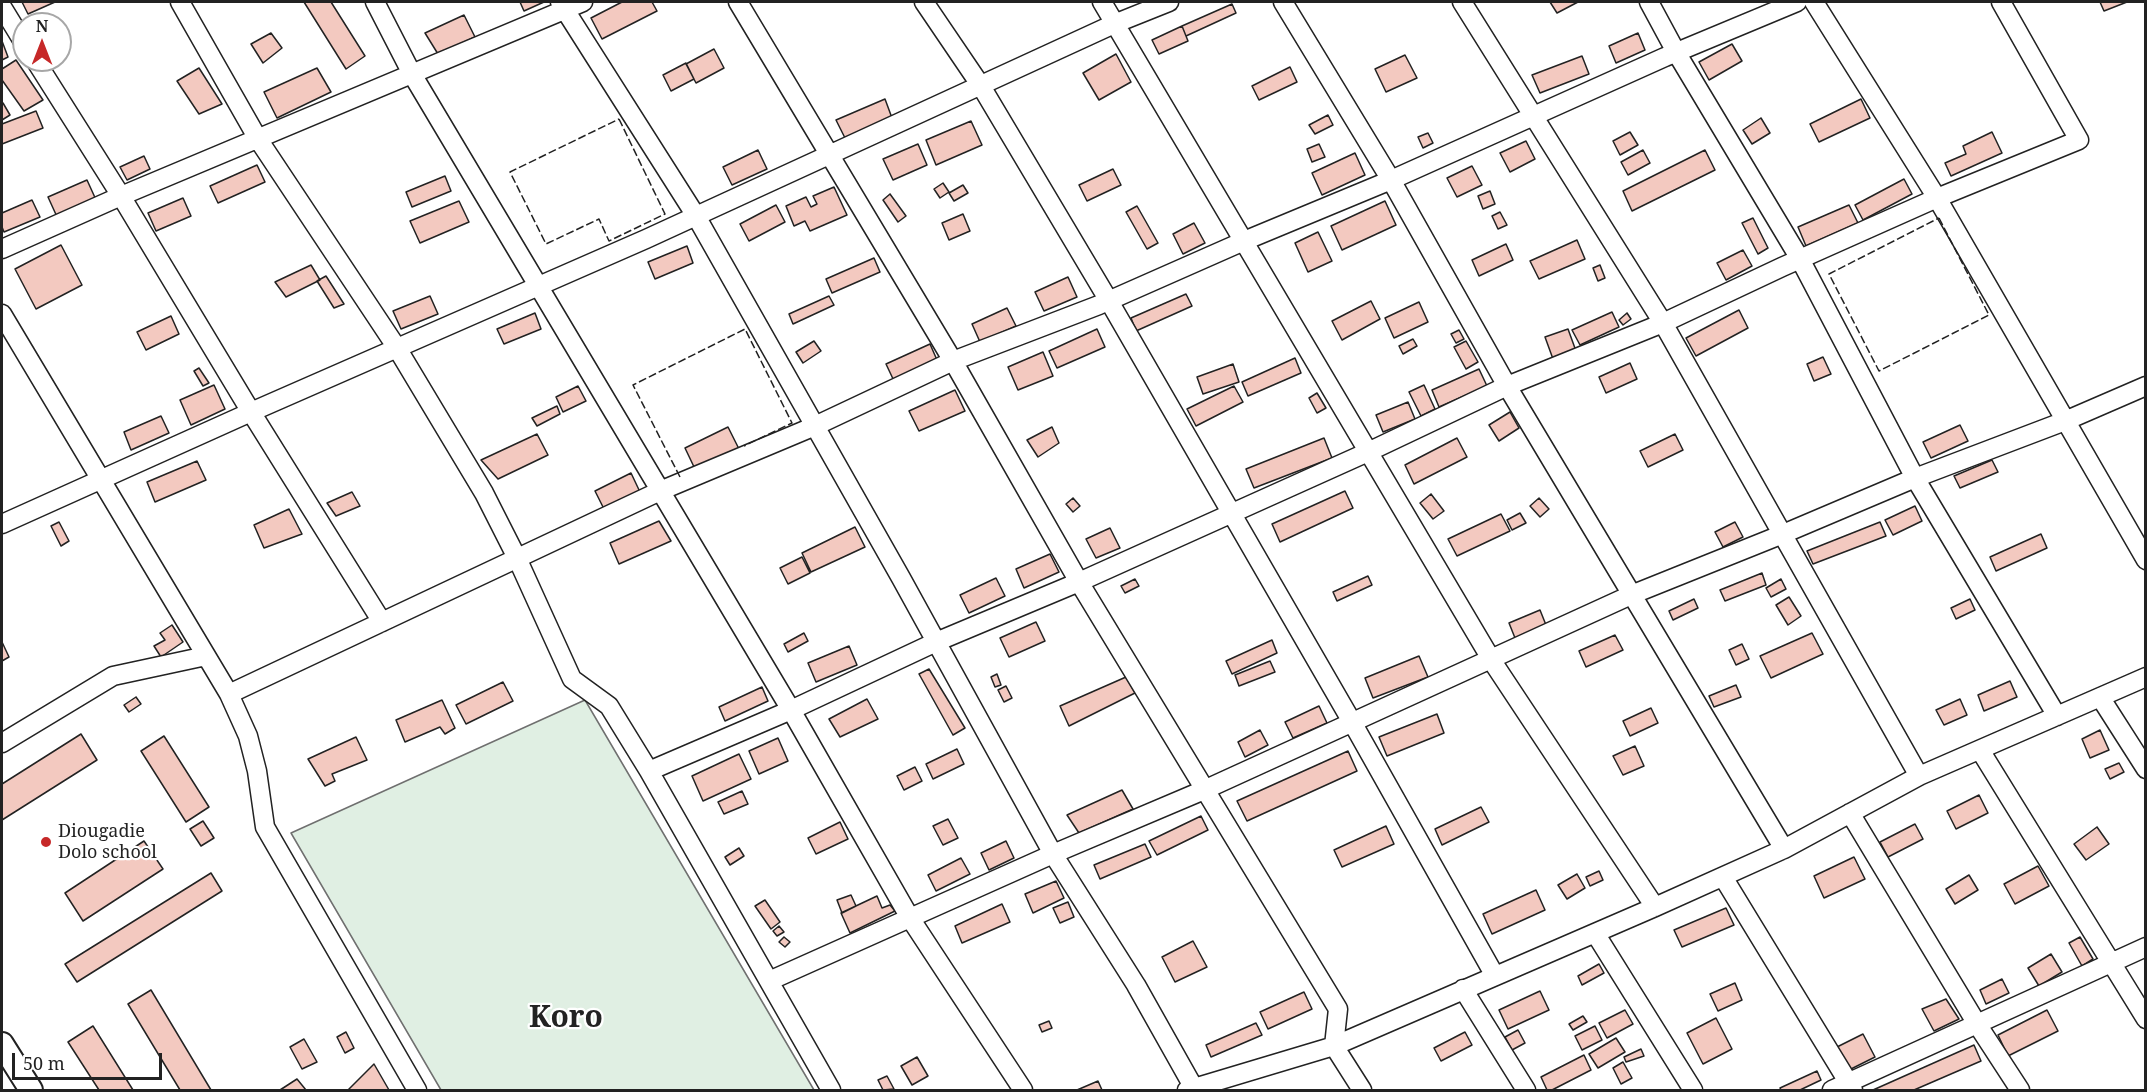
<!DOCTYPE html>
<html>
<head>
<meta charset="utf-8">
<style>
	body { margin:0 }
	#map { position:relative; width:2147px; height:1092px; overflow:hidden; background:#fff; font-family:"Noto Serif",serif }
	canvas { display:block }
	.frame { position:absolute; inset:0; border:3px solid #222; pointer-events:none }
	.north { position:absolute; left:12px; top:12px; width:60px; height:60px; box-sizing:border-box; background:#fff; border:2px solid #a7a7a7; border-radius:50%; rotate:0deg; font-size:16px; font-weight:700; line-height:24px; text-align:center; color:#222 }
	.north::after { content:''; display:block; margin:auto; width:21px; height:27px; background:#c62828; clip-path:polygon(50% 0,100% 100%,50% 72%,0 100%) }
	.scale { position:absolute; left:12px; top:1053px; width:150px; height:27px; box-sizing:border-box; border:3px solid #222; border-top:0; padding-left:8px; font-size:18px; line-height:21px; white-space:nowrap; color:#222; -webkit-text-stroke:4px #fff; paint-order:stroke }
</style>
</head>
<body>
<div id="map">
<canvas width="2147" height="1092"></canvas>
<div class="frame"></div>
<div class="north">N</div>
<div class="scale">50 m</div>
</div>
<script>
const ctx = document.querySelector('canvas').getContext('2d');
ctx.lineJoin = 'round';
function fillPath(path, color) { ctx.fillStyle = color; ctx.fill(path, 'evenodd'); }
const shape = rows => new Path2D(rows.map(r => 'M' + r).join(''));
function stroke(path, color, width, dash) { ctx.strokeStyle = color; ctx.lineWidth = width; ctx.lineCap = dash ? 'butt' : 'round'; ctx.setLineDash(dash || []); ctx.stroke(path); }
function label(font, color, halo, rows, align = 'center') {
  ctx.font = font + ' "Noto Serif",serif'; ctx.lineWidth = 4.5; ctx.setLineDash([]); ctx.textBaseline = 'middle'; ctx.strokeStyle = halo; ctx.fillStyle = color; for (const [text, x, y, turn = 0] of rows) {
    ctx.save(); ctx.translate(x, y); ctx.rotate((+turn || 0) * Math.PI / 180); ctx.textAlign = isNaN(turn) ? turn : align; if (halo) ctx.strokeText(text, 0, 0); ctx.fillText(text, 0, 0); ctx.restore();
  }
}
const green = shape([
	[585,700,814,1090,441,1090,291,833,585,700]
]);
fillPath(green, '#e0efe3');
stroke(green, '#6f6f6f', 1.5);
const building = shape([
	[22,2,55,2,28,14,22,2],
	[304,2,331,2,365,56,346,69,304,2],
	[520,2,544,2,524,11,520,2],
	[622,2,652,2,657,11,602,39,591,18,622,2],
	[1550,2,1578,2,1557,13,1550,2],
	[2100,2,2127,2,2104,11,2100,2],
	[1232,4,1236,13,1186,36,1182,26,1232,4],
	[464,15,475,37,438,54,425,33,464,15],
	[1182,26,1188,41,1159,54,1152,40,1182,26],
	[271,33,282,48,263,63,251,44,271,33],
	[1638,33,1645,50,1616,63,1609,46,1638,33],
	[2,41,8,57,2,60,2,41],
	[1732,44,1742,61,1709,80,1699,62,1732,44],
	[714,49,724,68,696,83,686,64,714,49],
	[1116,54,1131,82,1099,100,1083,73,1116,54],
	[1405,55,1417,78,1386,92,1375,69,1405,55],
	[1582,56,1589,74,1540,93,1532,75,1582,56],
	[16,60,43,100,24,111,2,80,2,69,16,60],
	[686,63,694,79,671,91,663,75,686,63],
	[1290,67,1297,82,1259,100,1252,86,1290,67],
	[199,68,222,104,199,114,177,81,199,68],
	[317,68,331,92,277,118,264,92,317,68],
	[885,99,892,118,845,138,836,120,885,99],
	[1861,99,1870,118,1819,142,1810,124,1861,99],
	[3,103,10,115,2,120,2,104,3,103],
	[36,111,43,128,2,144,2,124,36,111],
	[1328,115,1333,125,1315,134,1309,125,1328,115],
	[1761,118,1770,133,1752,144,1743,130,1761,118],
	[971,121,982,145,936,165,926,140,971,121],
	[1630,132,1638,145,1620,155,1613,141,1630,132],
	[1992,132,2002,153,1951,176,1945,163,1966,154,1963,146,1992,132],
	[1428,133,1433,143,1423,148,1418,137,1428,133],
	[1526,141,1535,159,1510,172,1500,153,1526,141],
	[918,144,927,165,893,180,883,159,918,144],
	[1319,144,1325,157,1312,162,1307,149,1319,144],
	[758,150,767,169,732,185,723,167,758,150],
	[1643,150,1650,163,1628,175,1621,162,1643,150],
	[1705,150,1715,170,1632,211,1623,191,1705,150],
	[1355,153,1365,175,1322,195,1312,173,1355,153],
	[144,156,150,169,127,180,120,167,144,156],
	[257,165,265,182,218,203,210,186,257,165],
	[1472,166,1482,185,1457,197,1447,178,1472,166],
	[1113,169,1121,185,1087,201,1079,185,1113,169],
	[445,176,451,191,412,207,406,192,445,176],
	[1904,179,1912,194,1863,220,1855,205,1904,179],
	[87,180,97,202,58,219,48,197,87,180],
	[943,183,949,192,940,198,934,189,943,183],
	[963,185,968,193,954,201,949,193,963,185],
	[834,187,847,215,810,231,805,221,794,226,786,206,806,197,811,207,817,204,813,196,834,187],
	[1490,191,1495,204,1483,209,1478,196,1490,191],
	[890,194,906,216,898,222,883,200,890,194],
	[183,198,191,216,156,231,148,213,183,198],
	[32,200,40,217,4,232,2,227,2,213,32,200],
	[459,201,469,222,420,243,410,221,459,201],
	[1385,201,1396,225,1342,250,1331,226,1385,201],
	[776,205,785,222,749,241,740,224,776,205],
	[1849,205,1858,223,1806,246,1798,227,1849,205],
	[1137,206,1158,243,1147,249,1126,212,1137,206],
	[1500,212,1507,225,1498,229,1492,216,1500,212],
	[963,214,970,231,949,240,942,223,963,214],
	[1753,218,1768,248,1758,254,1742,223,1753,218],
	[1194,223,1205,243,1183,254,1173,234,1194,223],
	[1318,232,1332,261,1308,272,1295,243,1318,232],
	[1577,240,1585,259,1539,279,1530,261,1577,240],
	[1506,244,1513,260,1479,276,1472,260,1506,244],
	[61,245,82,285,36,309,15,269,61,245],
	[687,246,693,263,655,279,648,262,687,246],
	[1743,250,1752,266,1726,280,1717,263,1743,250],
	[874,258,880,272,832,293,826,279,874,258],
	[311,265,320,280,286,297,275,282,311,265],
	[1600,265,1605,278,1598,281,1593,268,1600,265],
	[326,276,344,304,334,308,317,281,326,276],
	[1068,277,1077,297,1044,311,1035,292,1068,277],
	[1186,294,1192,306,1136,331,1131,318,1186,294],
	[430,296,438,314,401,329,393,311,430,296],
	[829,296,834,305,793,324,789,314,829,296],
	[1371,301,1380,319,1342,340,1332,321,1371,301],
	[1419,302,1428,322,1394,338,1385,318,1419,302],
	[1007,308,1016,326,980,342,972,324,1007,308],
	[1739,310,1748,328,1696,356,1686,338,1739,310],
	[1612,312,1619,327,1580,345,1572,330,1612,312],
	[535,313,541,329,504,344,497,329,535,313],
	[1627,313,1631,319,1623,325,1619,320,1627,313],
	[171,316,179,334,146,350,137,332,171,316],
	[1097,329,1105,347,1057,368,1049,351,1097,329],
	[1568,329,1576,351,1553,359,1545,337,1568,329],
	[1459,330,1464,339,1456,343,1451,334,1459,330],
	[1413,339,1417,346,1403,354,1399,346,1413,339],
	[814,341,821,351,803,363,796,352,814,341],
	[1466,341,1478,362,1466,369,1454,347,1466,341],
	[930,344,937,360,894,381,886,364,930,344],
	[1043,352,1053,376,1018,390,1008,367,1043,352],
	[1823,357,1831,374,1814,381,1807,364,1823,357],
	[1295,358,1301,373,1248,396,1242,382,1295,358],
	[1630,363,1637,379,1606,393,1599,377,1630,363],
	[1233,364,1239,382,1203,394,1197,377,1233,364],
	[199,368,209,383,203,386,194,371,199,368],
	[1479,369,1487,386,1439,407,1432,390,1479,369],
	[214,385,225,409,191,425,180,400,214,385],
	[1424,385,1435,409,1421,416,1409,392,1424,385],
	[578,386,586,401,563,412,556,397,578,386],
	[1234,386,1243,402,1196,426,1187,409,1234,386],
	[955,390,965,411,919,431,909,411,955,390],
	[1317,393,1326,408,1317,413,1309,398,1317,393],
	[1408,402,1415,419,1383,432,1376,415,1408,402],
	[557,406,560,414,537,426,532,418,557,406],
	[1510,412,1519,428,1499,441,1489,425,1510,412],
	[161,416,169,433,131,450,124,432,161,416],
	[1960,425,1968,441,1931,458,1923,442,1960,425],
	[728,427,739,449,695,469,685,448,728,427],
	[1052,427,1059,443,1038,457,1027,440,1052,427],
	[537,434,548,455,498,479,481,460,537,434],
	[1675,434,1683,450,1648,467,1640,451,1675,434],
	[1324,438,1332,458,1254,488,1246,469,1324,438],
	[1457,438,1467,457,1414,484,1405,465,1457,438],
	[1992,460,1998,472,1960,488,1954,476,1992,460],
	[197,461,206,480,155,502,147,482,197,461],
	[631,473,640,492,604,509,595,491,631,473],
	[1345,491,1353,508,1280,542,1272,524,1345,491],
	[352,492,360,506,336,516,327,503,352,492],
	[1431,494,1444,511,1433,519,1420,503,1431,494],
	[1073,498,1080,506,1073,512,1066,504,1073,498],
	[1539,498,1549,509,1540,517,1530,506,1539,498],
	[1915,506,1922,521,1893,535,1885,520,1915,506],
	[289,509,302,534,264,548,254,525,289,509],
	[1520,513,1526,523,1512,530,1507,520,1520,513],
	[1501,514,1510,531,1457,556,1448,539,1501,514],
	[659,521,671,541,619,564,610,543,659,521],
	[59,522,69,541,61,546,51,526,59,522],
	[1735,522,1743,537,1723,547,1715,532,1735,522],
	[1880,522,1886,536,1813,564,1807,551,1880,522],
	[855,527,865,547,811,572,802,553,855,527],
	[1110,528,1120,548,1096,558,1086,539,1110,528],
	[2041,534,2047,548,1996,571,1990,557,2041,534],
	[1050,554,1059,572,1024,588,1016,569,1050,554],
	[802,557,810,573,788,584,780,568,802,557],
	[1762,573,1766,585,1725,601,1720,590,1762,573],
	[1368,576,1372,585,1337,601,1333,592,1368,576],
	[996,578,1005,596,969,613,960,595,996,578],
	[1135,579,1139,586,1125,593,1121,586,1135,579],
	[1781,579,1786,589,1771,597,1766,588,1781,579],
	[1789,597,1801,616,1788,625,1776,605,1789,597],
	[1694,599,1698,608,1673,620,1669,611,1694,599],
	[1970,599,1975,610,1956,619,1951,608,1970,599],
	[1540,610,1546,625,1515,638,1509,623,1540,610],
	[1036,622,1045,641,1009,657,1000,638,1036,622],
	[172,625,183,642,161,657,154,646,165,640,160,633,172,625],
	[804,633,808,641,788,652,784,644,804,633],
	[1812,633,1823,654,1771,678,1760,656,1812,633],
	[1615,635,1623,650,1586,667,1579,651,1615,635],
	[1272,640,1277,653,1232,674,1226,661,1272,640],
	[2,642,9,657,2,661,2,642],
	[1742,644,1749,659,1736,665,1729,650,1742,644],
	[849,646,857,665,816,682,808,663,849,646],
	[1419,656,1428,677,1373,698,1365,678,1419,656],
	[1270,661,1275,672,1239,686,1235,675,1270,661],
	[929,669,965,728,953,735,919,674,929,669],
	[997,674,1001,685,995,687,991,677,997,674],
	[1126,677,1135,693,1069,726,1060,706,1126,677],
	[2010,681,2017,697,1984,711,1978,695,2010,681],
	[503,682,513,701,466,724,456,705,503,682],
	[1736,685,1741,697,1714,707,1709,696,1736,685],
	[1006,686,1012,698,1004,702,998,690,1006,686],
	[762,687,768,701,725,721,719,707,762,687],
	[136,697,141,704,129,712,124,705,136,697],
	[867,699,878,719,840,737,829,719,867,699],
	[1960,699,1967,715,1944,725,1936,710,1960,699],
	[442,700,455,728,445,734,440,727,405,742,396,720,442,700],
	[1319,706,1327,723,1293,738,1285,722,1319,706],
	[1651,708,1658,723,1630,736,1623,721,1651,708],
	[1437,714,1444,733,1387,756,1379,737,1437,714],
	[1260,730,1268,745,1245,757,1238,742,1260,730],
	[2100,730,2109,750,2090,758,2082,739,2100,730],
	[81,734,97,760,2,820,2,784,81,734],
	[164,736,209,807,186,822,141,751,164,736],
	[356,737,367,760,332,774,335,781,325,786,308,759,356,737],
	[778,738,788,761,759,774,749,751,778,738],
	[1635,746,1644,766,1623,775,1613,756,1635,746],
	[957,749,964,764,933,779,926,764,957,749],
	[1348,751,1357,771,1247,821,1237,801,1348,751],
	[739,754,751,779,703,801,692,776,739,754],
	[2119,763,2124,772,2110,779,2105,769,2119,763],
	[915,767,922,781,904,790,897,776,915,767],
	[1122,790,1133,809,1079,833,1067,815,1122,790],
	[742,791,748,804,724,814,718,802,742,791],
	[1979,795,1988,813,1956,829,1947,811,1979,795],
	[1481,807,1489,822,1442,845,1435,829,1481,807],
	[1201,816,1208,830,1157,855,1149,841,1201,816],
	[948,819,958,838,943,845,933,826,948,819],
	[203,821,214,838,201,846,190,829,203,821],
	[840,822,848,839,816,854,808,838,840,822],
	[1915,824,1923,839,1888,857,1880,842,1915,824],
	[1386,826,1394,844,1342,867,1334,850,1386,826],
	[2097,827,2109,844,2086,860,2074,844,2097,827],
	[144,841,163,869,83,921,65,893,144,841],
	[1006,841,1014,858,989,870,981,853,1006,841],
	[1145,844,1151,857,1100,879,1094,865,1145,844],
	[739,848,744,856,730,865,725,857,739,848],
	[1854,857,1865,879,1824,898,1814,876,1854,857],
	[961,858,970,874,936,891,928,875,961,858],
	[2038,866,2049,886,2015,904,2004,884,2038,866],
	[1599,871,1603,880,1590,886,1586,877,1599,871],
	[211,873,222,891,77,982,65,964,211,873],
	[1577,874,1585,888,1567,899,1558,885,1577,874],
	[1969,875,1978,890,1955,904,1946,889,1969,875],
	[1056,881,1064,898,1033,913,1025,894,1056,881],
	[1536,890,1545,910,1492,934,1483,914,1536,890],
	[851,895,856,906,842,913,837,900,851,895],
	[877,896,882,908,890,905,895,911,850,933,841,913,877,896],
	[765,900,780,922,771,929,755,906,765,900],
	[1068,902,1074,917,1060,923,1053,908,1068,902],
	[1002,904,1010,922,962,943,955,926,1002,904],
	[1726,908,1734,925,1682,947,1674,930,1726,908],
	[779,926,784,932,777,936,773,931,779,926],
	[784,937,790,942,785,947,779,942,784,937],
	[2080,937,2093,959,2082,966,2069,943,2080,937],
	[1193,941,1207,967,1175,982,1162,957,1193,941],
	[2051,954,2062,972,2039,986,2028,968,2051,954],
	[1599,964,1604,973,1582,985,1578,976,1599,964],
	[2002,979,2009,993,1986,1004,1980,990,2002,979],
	[1735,983,1742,1000,1718,1011,1710,994,1735,983],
	[151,990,211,1090,180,1090,128,1004,151,990],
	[1540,991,1549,1010,1508,1029,1499,1010,1540,991],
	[1304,992,1312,1009,1268,1029,1260,1012,1304,992],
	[1946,999,1959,1019,1934,1031,1922,1009,1946,999],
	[1625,1010,1633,1024,1607,1038,1599,1023,1625,1010],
	[2047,1010,2058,1031,2008,1056,1998,1035,2047,1010],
	[1583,1016,1587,1022,1573,1030,1569,1024,1583,1016],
	[1716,1018,1732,1049,1703,1064,1687,1033,1716,1018],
	[1049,1021,1052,1028,1042,1032,1039,1025,1049,1021],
	[1256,1023,1262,1035,1211,1057,1206,1045,1256,1023],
	[93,1026,133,1090,99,1090,68,1042,93,1026],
	[1595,1026,1602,1040,1582,1050,1575,1036,1595,1026],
	[1518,1030,1525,1043,1512,1050,1505,1037,1518,1030],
	[346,1032,354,1048,345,1053,337,1037,346,1032],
	[1465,1032,1472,1045,1441,1061,1434,1048,1465,1032],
	[1863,1034,1875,1057,1849,1070,1837,1047,1863,1034],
	[1616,1038,1625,1052,1598,1068,1589,1054,1616,1038],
	[304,1039,317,1062,302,1069,290,1047,304,1039],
	[1974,1045,1981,1061,1914,1090,1873,1090,1974,1045],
	[1641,1049,1644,1056,1626,1062,1624,1057,1641,1049],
	[1584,1055,1591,1070,1552,1090,1547,1090,1541,1077,1584,1055],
	[917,1057,928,1076,912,1085,901,1066,917,1057],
	[1623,1062,1632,1078,1621,1084,1613,1068,1623,1062],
	[374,1064,389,1090,348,1090,374,1064],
	[1817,1071,1821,1080,1800,1090,1781,1090,1780,1088,1817,1071],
	[887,1076,894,1089,883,1090,878,1080,887,1076],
	[297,1079,306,1090,280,1090,297,1079],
	[1098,1081,1102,1090,1077,1090,1098,1081]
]);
fillPath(building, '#f3c9c0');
stroke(building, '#222', 1.5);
const minor = shape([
	[180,2,258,139,397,348,484,493,517,558,572,679,609,706,649,771,831,1090],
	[375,2,412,74,791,710,910,918,1023,1090],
	[560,2,696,216,901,578,1053,854,1136,985,1195,1090],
	[738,2,953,361,1079,582,1338,1009,1334,1046,1362,1090],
	[924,2,981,86,1109,301,1352,722,1495,976],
	[1102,2,1494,664,1655,907],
	[1283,2,1391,180,1507,386,1784,849],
	[1462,2,1663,323,1919,776],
	[1649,2,1676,52,1800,259,1915,478,2057,716],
	[1814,2,1937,198,2146,560],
	[2,7,24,43],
	[35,60,121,196,251,412,382,622],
	[2,249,121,196,583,2],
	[2,314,229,694,248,736,257,771,265,827,417,1090],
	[2,524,251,412,646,239,1114,24,1169,2],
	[229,694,660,491,815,426,953,361,1099,305,1244,241,1391,180,1665,57,1797,2],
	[2100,697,2146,769],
	[2,743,113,676,206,656],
	[1980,750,2146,1019],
	[649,771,791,710,936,642,1079,582,1368,452,1507,386,1663,323,1782,267,1937,198,2079,140,2001,2],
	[1850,813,1977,1024,2020,1090],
	[1723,877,1853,1090],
	[1595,933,1693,1090],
	[769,981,1053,854,1204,790,1631,595,1783,534,1915,478,2065,421,2146,386],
	[1463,989,1526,1090],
	[1187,1090,1334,1046,1655,907,1784,849,1919,776,2146,677],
	[1832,1090,2146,947]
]);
const tertiary = shape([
	[2,1044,31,1090]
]);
stroke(minor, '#222', 21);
stroke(tertiary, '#222', 26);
stroke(minor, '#fff', 18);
stroke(tertiary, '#fff', 22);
stroke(shape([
	[619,119,665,214,609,241,599,219,546,244,510,172,619,119],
	[1939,218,1989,315,1879,371,1829,274,1939,218],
	[680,477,633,385,745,329,792,423,744,446]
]), '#222', 1.5, [8, 3]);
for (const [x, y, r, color] of [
	[46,842,6,"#c62828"]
]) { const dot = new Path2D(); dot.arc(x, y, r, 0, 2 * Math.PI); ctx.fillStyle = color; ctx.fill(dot); stroke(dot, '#fff', 2); }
label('18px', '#222', '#fff', [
	["Diougadie",58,832],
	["Dolo school",58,853]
], 'left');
label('bold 30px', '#222', '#fff', [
	["Koro",566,1018]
]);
</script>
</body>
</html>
